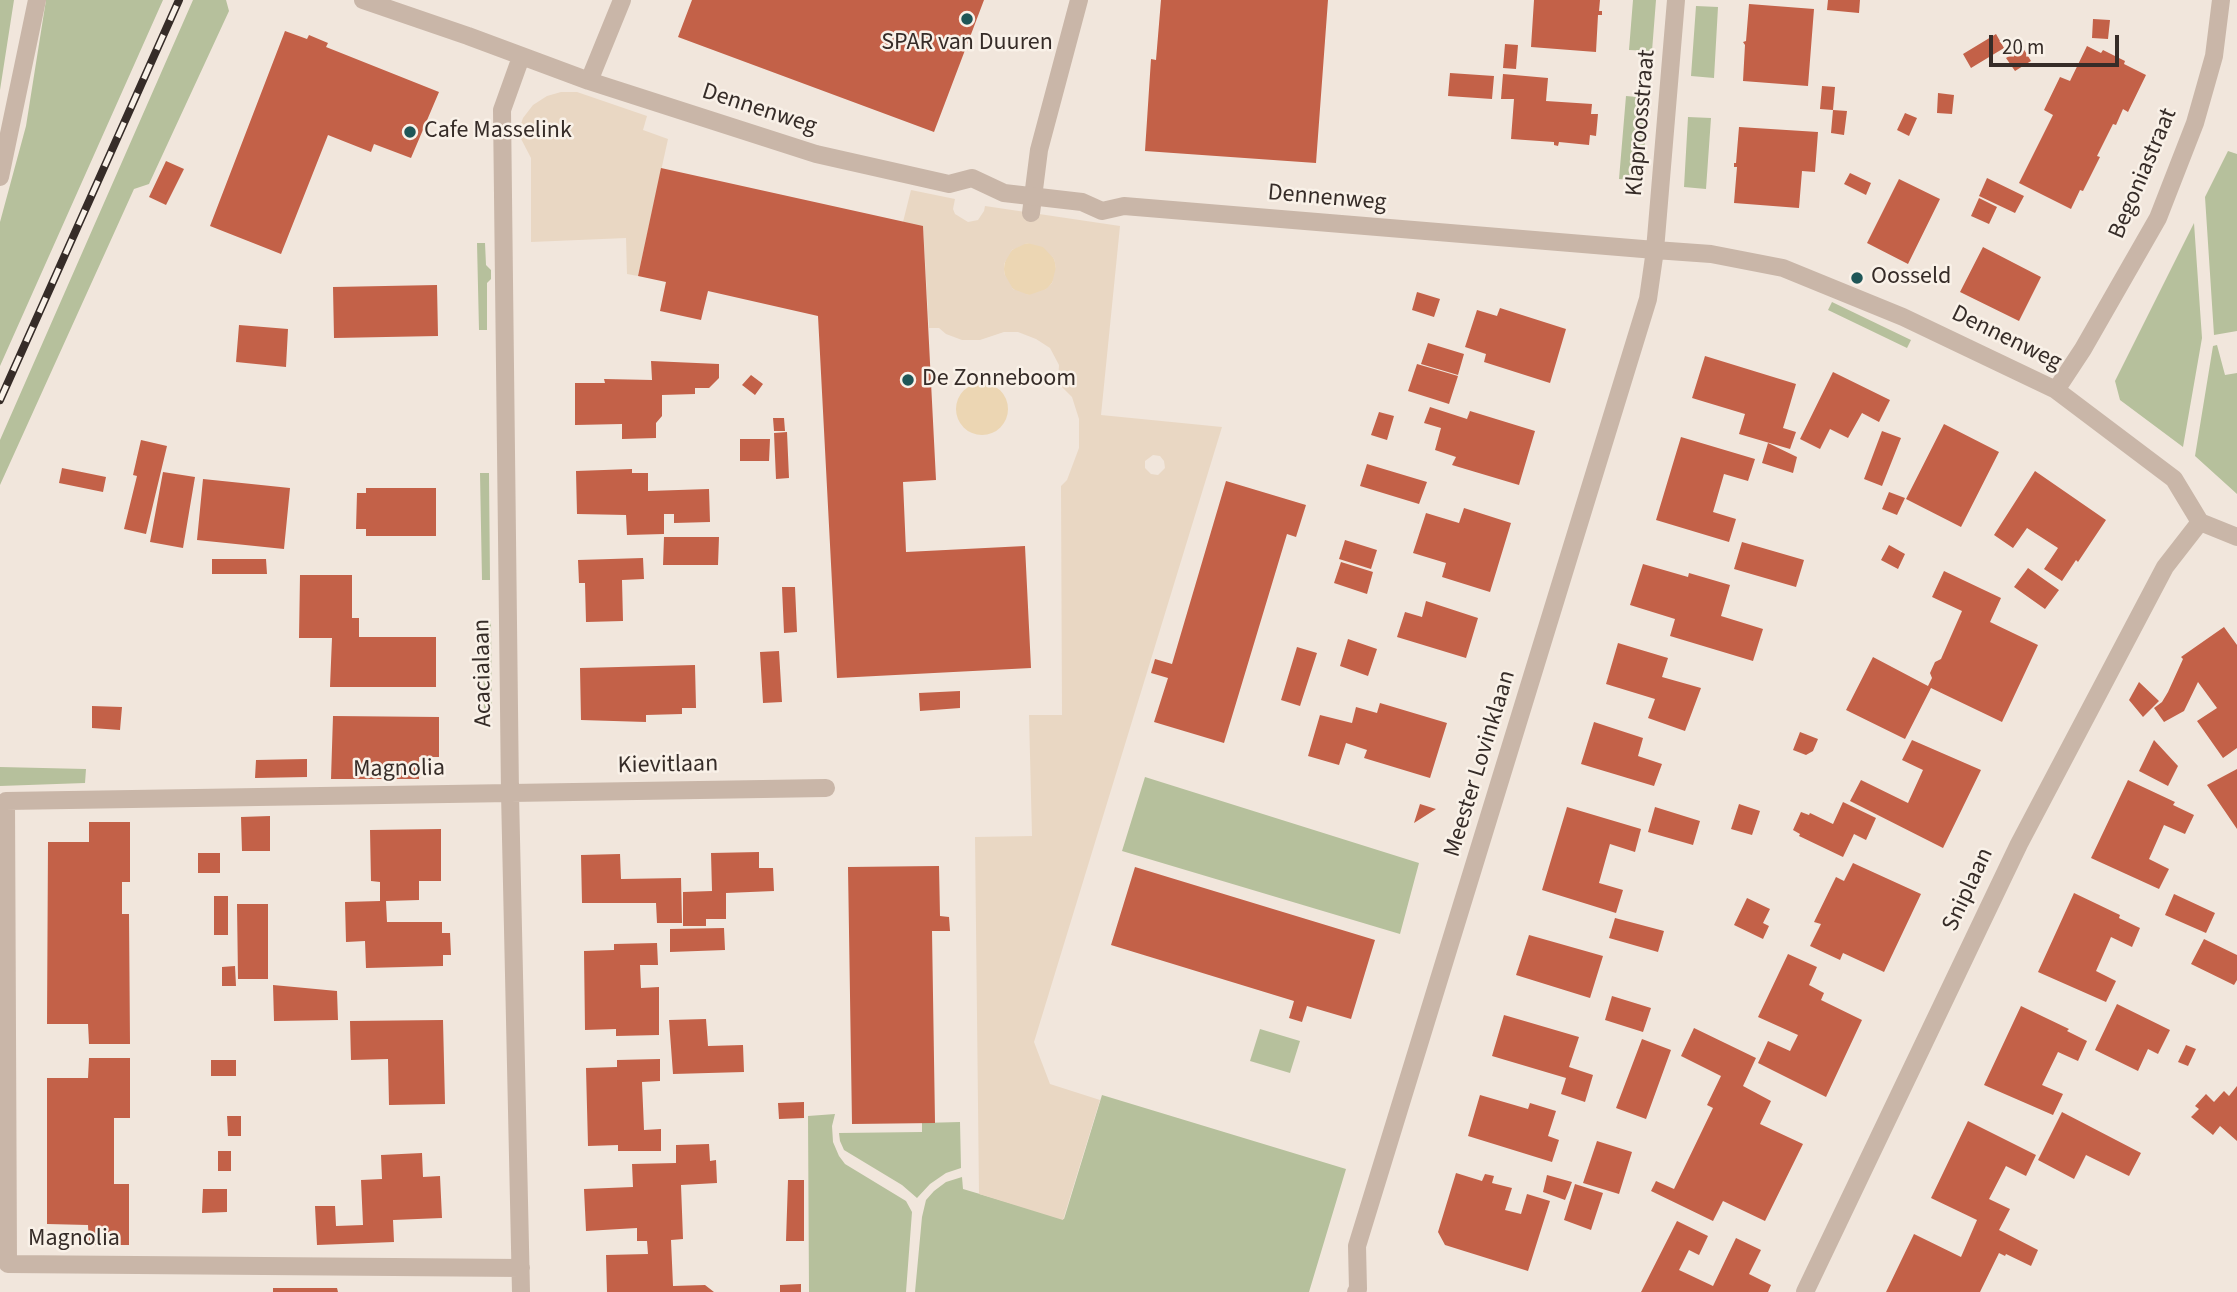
<!DOCTYPE html>
<html>
<head>
<meta charset="utf-8">
<style>
	body { margin:0 }
	#map { position:relative; width:2237px; height:1292px; overflow:hidden; background:#f1e6dc; font-family:"Source Sans 3",sans-serif }
	canvas { display:block }
	.scale { position:absolute; left:1989px; top:35px; width:130px; height:32px; box-sizing:border-box; border:4px solid #362c28; border-top:0; padding-left:9px; font-size:21px; line-height:24px; white-space:nowrap; color:#362c28; -webkit-text-stroke:5px #f9f1e8; paint-order:stroke }
</style>
</head>
<body>
<div id="map">
<canvas width="2237" height="1292"></canvas>
<div class="scale">20 m</div>
</div>
<script>
const ctx = document.querySelector('canvas').getContext('2d');
ctx.lineJoin = 'round';
function fillPath(path, color) { ctx.fillStyle = color; ctx.fill(path, 'evenodd'); }
const shape = rows => new Path2D(rows.map(r => 'M' + r).join(''));
function stroke(path, color, width, dash) { ctx.strokeStyle = color; ctx.lineWidth = width; ctx.lineCap = dash ? 'butt' : 'round'; ctx.setLineDash(dash || []); ctx.stroke(path); }
function label(font, color, halo, rows, align = 'center') {
  ctx.font = font + ' "Source Sans 3",sans-serif'; ctx.lineWidth = 5; ctx.setLineDash([]); ctx.textBaseline = 'middle'; ctx.strokeStyle = halo; ctx.fillStyle = color; for (const [text, x, y, turn = 0] of rows) {
    ctx.save(); ctx.translate(x, y); ctx.rotate((+turn || 0) * Math.PI / 180); ctx.textAlign = isNaN(turn) ? turn : align; if (halo) ctx.strokeText(text, 0, 0); ctx.fillText(text, 0, 0); ctx.restore();
  }
}
fillPath(shape([
	[0,0,14,0,0,90],
	[46,0,163,0,0,366,0,222,26,126],
	[193,0,226,0,229,11,149,184,134,189,0,485,0,440],
	[1633,0,1656,0,1652,51,1629,50],
	[1696,6,1718,7,1714,78,1691,76],
	[1626,96,1648,98,1642,181,1619,179],
	[1688,117,1711,118,1706,189,1684,187],
	[2228,151,2237,154,2237,331,2214,335,2205,197],
	[2194,223,2202,338,2183,447,2120,400,2115,381],
	[477,243,485,243,486,265,491,270,491,279,487,283,487,330,479,330],
	[1832,302,1911,340,1907,348,1828,310],
	[2217,345,2225,375,2237,373,2237,494,2195,456,2213,346],
	[480,473,489,473,490,580,482,580],
	[491,621,492,717,484,718,483,622],
	[0,767,86,769,85,783,0,786],
	[1145,777,1419,863,1400,934,1122,851],
	[1260,1029,1300,1041,1290,1073,1250,1061],
	[1102,1095,1346,1169,1309,1292,915,1292,922,1217,926,1200,934,1191,946,1182,962,1177,963,1189,1064,1219],
	[835,1114,832,1126,833,1142,839,1156,845,1164,906,1201,912,1212,906,1292,809,1292,808,1116],
	[960,1122,961,1168,946,1173,930,1184,917,1198,902,1185,844,1150,840,1141,839,1133,922,1132,922,1123]
]), '#b6c09c');
fillPath(shape([
	'1004 269a26 26 0 1 1 52 0a26 26 0 1 1-52 0Z',
	'956 409a26 26 0 1 1 52 0a26 26 0 1 1-52 0Z'
]), '#ecd6b3');
fillPath(shape([
	[561,92,577,92,647,116,643,130,668,139,638,276,627,274,626,238,531,242,531,158,518,133,523,118,533,105,547,96],
	[911,190,955,199,953,209,955,214,968,222,978,220,984,211,985,206,1120,226,1101,415,1222,427,1034,1042,1050,1084,1100,1100,1063,1220,979,1194,975,837,1032,836,1029,715,1062,715,1061,486,1067,480,1079,448,1079,419,1072,397,1058,383,1059,365,1050,348,1036,339,1018,332,1004,332,980,340,962,340,946,334,939,328,929,328,923,227,903,222],
	[1027,243,1043,247,1054,259,1056,267,1052,283,1046,289,1029,295,1013,289,1004,273,1004,264,1012,250],
	[1153,455,1160,456,1164,461,1165,468,1158,475,1151,474,1145,468,1145,461]
]), '#e9d7c3');
fillPath(shape([
	[692,0,984,0,934,132,678,37],
	[1161,0,1328,0,1316,163,1145,151,1151,59,1156,60],
	[1534,0,1600,0,1599,11,1602,11,1602,15,1598,15,1596,52,1531,47],
	[1828,0,1860,0,1859,13,1827,10],
	[1749,4,1814,9,1808,86,1743,81,1745,45,1743,42,1746,41],
	[2093,19,2110,20,2108,39,2092,38],
	[285,31,307,39,309,35,328,43,326,47,439,92,411,158,374,144,371,152,328,135,281,254,210,226],
	[1996,34,2004,48,1971,68,1963,54],
	[1505,44,1518,45,1516,69,1503,68],
	[2087,46,2101,53,2103,50,2125,61,2124,64,2146,75,2128,112,2123,109,2116,125,2113,124,2097,156,2100,157,2083,191,2080,190,2071,209,2019,183,2053,115,2044,110,2060,77,2070,81],
	[2023,48,2031,61,2015,71,2006,58],
	[1450,73,1494,76,1492,99,1448,96],
	[1503,74,1548,78,1546,101,1592,104,1591,114,1598,114,1596,136,1590,135,1589,145,1559,142,1558,146,1554,145,1554,142,1511,139,1514,99,1501,99],
	[1822,86,1835,87,1833,110,1820,109],
	[1938,93,1954,95,1952,114,1937,113],
	[1833,110,1847,111,1844,135,1831,133],
	[1905,113,1917,118,1909,136,1897,130],
	[1739,127,1818,132,1815,172,1802,171,1799,208,1734,203,1737,167,1734,167,1734,163,1736,163],
	[166,161,184,169,166,205,149,197],
	[661,168,923,226,936,480,903,482,906,552,1025,546,1031,668,837,678,818,316,708,291,701,320,660,311,666,282,638,276],
	[1850,173,1871,183,1866,195,1844,184],
	[1987,178,2024,196,2015,213,1979,196],
	[1899,179,1940,199,1908,264,1867,243],
	[1979,198,1997,207,1989,224,1971,216],
	[1983,247,2041,277,2019,321,1960,292],
	[437,285,438,336,334,338,333,287],
	[1417,292,1440,299,1434,317,1412,310],
	[1500,308,1566,329,1550,383,1484,362,1486,354,1465,347,1477,310,1497,316],
	[239,325,288,329,286,367,236,362],
	[1428,343,1464,354,1458,375,1421,364],
	[1705,356,1796,384,1783,428,1796,432,1790,449,1739,434,1745,414,1692,398],
	[651,361,719,364,719,378,709,388,695,388,695,394,662,395,662,416,656,423,656,438,622,439,622,424,575,425,575,383,605,383,604,379,652,380],
	[1417,364,1458,376,1449,404,1408,391],
	[1833,372,1890,400,1879,422,1862,413,1848,438,1830,429,1820,449,1800,439],
	[751,375,763,384,755,395,742,385],
	[1430,407,1467,419,1470,411,1535,431,1519,485,1452,465,1456,457,1435,450,1441,428,1424,423],
	[1379,412,1394,416,1387,440,1371,435],
	[773,418,784,418,785,431,774,431],
	[1944,424,1999,452,1961,527,1906,499],
	[1882,431,1901,438,1882,486,1864,479],
	[787,432,789,478,776,479,774,433],
	[1681,437,1755,459,1748,481,1724,474,1713,512,1736,519,1729,542,1656,520],
	[740,439,770,439,769,461,740,461],
	[141,440,167,446,146,534,124,529,137,476,133,475],
	[1768,443,1797,457,1793,473,1762,463],
	[1367,464,1427,482,1419,504,1360,486],
	[62,468,106,477,103,492,59,483],
	[632,469,632,473,648,473,648,491,709,489,710,522,674,523,674,514,664,514,664,534,627,535,626,515,577,514,576,471],
	[2035,471,2106,520,2078,562,2076,560,2062,581,2044,569,2058,548,2027,528,2013,548,1994,535],
	[163,472,195,477,183,548,150,542],
	[203,479,290,488,284,549,197,540],
	[1226,481,1306,505,1296,537,1287,534,1224,743,1154,722,1168,678,1151,673,1155,659,1172,664],
	[366,488,436,488,436,536,366,536,366,529,356,529,357,493,366,493],
	[1889,492,1905,498,1897,515,1882,509],
	[1464,508,1511,523,1490,592,1442,577,1446,563,1413,553,1426,513,1459,523],
	[664,537,719,537,718,565,663,565],
	[1345,540,1377,550,1371,569,1339,559],
	[1742,542,1804,560,1796,587,1734,569],
	[1889,545,1905,554,1898,569,1881,560],
	[643,558,644,579,622,580,623,621,586,622,585,583,579,583,578,560],
	[212,559,266,559,267,574,212,574],
	[1341,562,1373,572,1367,594,1334,583],
	[1643,564,1688,577,1689,573,1730,585,1721,616,1763,629,1753,661,1670,636,1675,619,1630,605],
	[2028,568,2059,590,2045,609,2014,587],
	[1944,571,2001,598,1990,622,2038,645,2002,722,1931,688,1905,739,1846,710,1873,657,1928,686,1932,678,1930,673,1935,662,1941,659,1962,611,1932,597],
	[300,575,352,575,352,618,359,618,359,637,436,637,436,687,330,687,332,638,299,638],
	[782,587,795,587,797,632,784,633],
	[1426,601,1478,618,1466,658,1397,637,1405,612,1422,617],
	[2224,627,2237,645,2237,748,2223,758,2197,721,2217,708,2198,682,2184,711,2164,722,2154,708,2162,702,2168,692,2183,659,2181,657],
	[1348,639,1377,649,1368,676,1340,666],
	[1618,643,1668,658,1662,677,1701,688,1685,731,1648,718,1655,699,1606,684],
	[1297,647,1317,653,1300,706,1281,700],
	[779,651,782,702,763,703,760,652],
	[695,665,696,708,682,708,682,714,646,715,646,722,581,720,580,668],
	[2139,682,2159,701,2143,717,2129,700],
	[960,691,960,708,920,711,919,693],
	[1380,703,1447,723,1430,778,1364,758,1367,750,1346,743,1339,765,1308,756,1320,715,1352,723,1356,707,1377,713],
	[92,706,122,707,120,730,92,728],
	[333,716,439,717,439,757,419,757,419,779,331,779],
	[1594,722,1643,738,1638,756,1662,764,1654,786,1581,764],
	[1800,732,1818,739,1813,751,1806,755,1793,750],
	[1912,740,1981,770,1943,848,1850,801,1861,780,1908,803,1923,770,1902,760],
	[2154,740,2178,766,2168,786,2139,771],
	[307,759,307,777,255,778,256,760],
	[2237,769,2237,829,2207,785],
	[2128,780,2175,802,2173,805,2194,815,2185,834,2164,825,2149,859,2169,869,2159,889,2091,858],
	[1843,802,1876,818,1866,840,1854,834,1843,857,1799,836,1800,834,1793,830,1801,812,1809,815,1810,813,1833,824],
	[1420,804,1436,809,1414,823],
	[1739,804,1760,811,1752,835,1731,829],
	[1567,807,1641,829,1635,852,1610,844,1599,883,1623,890,1616,913,1542,890],
	[1655,807,1700,821,1693,845,1648,832],
	[270,816,270,851,242,851,241,817],
	[89,822,130,822,130,882,122,882,122,914,129,914,130,1044,89,1044,88,1024,47,1024,48,842,89,842],
	[441,829,441,881,419,881,419,900,386,901,387,922,442,922,442,933,450,933,451,955,443,955,443,966,366,968,365,941,346,942,345,902,380,901,380,882,371,881,370,830],
	[759,852,759,868,773,868,774,891,726,893,726,919,706,919,706,926,683,926,683,892,712,891,711,853],
	[198,853,220,853,220,873,198,873],
	[620,854,621,879,681,878,682,923,657,923,656,903,582,903,581,855],
	[1853,863,1921,894,1884,972,1843,953,1840,960,1810,946,1821,924,1814,922,1836,877,1844,881],
	[939,866,940,916,949,917,950,931,932,931,935,1123,852,1124,848,867],
	[1135,867,1375,940,1351,1019,1307,1006,1302,1022,1289,1018,1294,1001,1111,945],
	[2074,893,2120,915,2119,918,2140,928,2132,947,2111,937,2096,971,2116,981,2106,1002,2038,972],
	[2174,894,2215,913,2206,933,2165,915],
	[214,896,228,896,228,935,214,935],
	[1747,898,1770,909,1763,923,1769,926,1763,939,1734,925],
	[237,904,268,904,268,979,238,979],
	[1615,918,1664,931,1658,952,1609,938],
	[724,928,725,950,670,952,670,929],
	[1529,935,1603,956,1590,998,1516,975],
	[2204,939,2237,955,2237,980,2234,985,2191,964],
	[657,943,658,965,640,965,641,988,659,987,659,1035,616,1036,616,1029,585,1030,584,951,614,950,614,944],
	[1788,954,1817,967,1809,985,1824,993,1821,1000,1862,1020,1826,1097,1758,1063,1768,1041,1790,1051,1798,1035,1758,1017],
	[235,966,236,986,222,986,222,967],
	[273,985,337,991,338,1020,274,1021],
	[1612,996,1651,1008,1643,1032,1605,1020],
	[2117,1004,2170,1030,2158,1054,2148,1049,2138,1071,2095,1050],
	[2021,1006,2069,1029,2067,1031,2087,1041,2078,1061,2058,1052,2042,1085,2063,1094,2053,1115,1984,1085],
	[1504,1015,1579,1037,1569,1067,1593,1075,1585,1102,1561,1094,1566,1078,1492,1056],
	[706,1019,708,1046,743,1045,744,1072,673,1074,669,1020],
	[443,1020,445,1104,389,1105,388,1059,351,1060,350,1021],
	[1694,1028,1756,1058,1743,1086,1771,1101,1760,1124,1803,1144,1765,1221,1723,1201,1713,1221,1651,1191,1656,1181,1674,1189,1713,1108,1707,1105,1721,1076,1681,1056],
	[1642,1039,1671,1050,1646,1119,1616,1108],
	[2186,1045,2196,1049,2188,1066,2178,1062],
	[89,1058,130,1058,130,1118,114,1118,114,1184,129,1184,129,1245,89,1245,88,1225,47,1224,47,1078,88,1078],
	[660,1059,660,1081,642,1082,644,1130,661,1129,661,1151,618,1151,618,1145,588,1146,586,1068,617,1067,617,1060],
	[211,1060,236,1060,236,1076,211,1076],
	[2237,1086,2237,1141,2220,1126,2213,1135,2191,1117,2199,1109,2195,1106,2206,1094,2214,1102,2224,1091,2229,1096],
	[1480,1095,1528,1109,1530,1103,1556,1111,1548,1136,1559,1140,1552,1162,1468,1136],
	[804,1102,804,1118,779,1119,778,1103],
	[2062,1112,2141,1153,2129,1176,2086,1155,2074,1179,2038,1160],
	[227,1116,241,1116,241,1136,228,1136],
	[1968,1121,2036,1155,2026,1176,2006,1166,1989,1199,2010,1209,1999,1230,2038,1250,2031,1266,2006,1254,2005,1256,1999,1253,1980,1292,1886,1292,1914,1234,1961,1257,1977,1220,1931,1198],
	[1597,1141,1632,1152,1619,1194,1583,1183],
	[709,1144,710,1161,716,1160,717,1183,681,1185,683,1239,671,1240,673,1286,705,1285,714,1292,607,1292,606,1255,648,1254,647,1241,637,1241,637,1228,586,1231,584,1189,633,1187,632,1164,676,1163,676,1145],
	[218,1151,231,1151,231,1171,218,1171],
	[422,1153,423,1177,440,1176,442,1218,393,1220,394,1242,317,1245,315,1206,335,1206,336,1226,363,1225,361,1180,382,1179,381,1155],
	[1456,1173,1482,1181,1485,1174,1494,1176,1492,1183,1512,1188,1505,1210,1521,1214,1527,1194,1550,1201,1528,1271,1445,1245,1438,1232],
	[1547,1175,1572,1182,1565,1200,1543,1192],
	[788,1180,804,1180,804,1241,786,1241],
	[1575,1184,1603,1193,1591,1230,1564,1220],
	[203,1189,227,1189,227,1212,202,1213],
	[1677,1221,1708,1236,1699,1255,1689,1250,1679,1270,1713,1286,1736,1238,1761,1250,1749,1274,1771,1285,1768,1292,1641,1292],
	[801,1284,801,1292,780,1292,780,1285],
	[273,1288,337,1288,338,1292,273,1292]
]), '#c36148');
stroke(shape([
	[1031,213,1039,150,1079,0]
]), '#c9b6a8', 18);
stroke(shape([
	[363,0,468,36,589,81,816,154,949,184,972,178,1004,193,1082,202,1102,211,1124,206,1655,250,1711,254,1783,268,1903,317,2056,390,2174,479,2200,522,2237,537],
	[521,57,502,110,510,793,521,1292],
	[589,81,622,0],
	[0,177,37,0],
	[2056,390,2083,349,2158,218,2195,123,2214,56,2221,0],
	[521,1268,8,1264,6,801,826,788],
	[1356,1292,1358,1289,1357,1246,1648,299,1655,250,1676,0],
	[1805,1292,2019,844,2165,567,2200,522]
]), '#c9b6a8', 18);
const rail = shape([
	[0,400,179,0]
]);
stroke(rail, '#362c28', 8);
stroke(rail, '#f9f1e8', 5, [16]);
for (const [x, y, r, color] of [
	[967,19,7,"#1f5657"],
	[410,132,7,"#1f5657"],
	[1857,278,7,"#1f5657"],
	[908,380,7,"#1f5657"]
]) { const dot = new Path2D(); dot.arc(x, y, r, 0, 2 * Math.PI); ctx.fillStyle = color; ctx.fill(dot); stroke(dot, '#f9f1e8', 2.5); }
label('24px', '#362c28', '#f9f1e8', [
	["SPAR van Duuren",967,44,"center"],
	["Cafe Masselink",424,132],
	["Oosseld",1871,278],
	["De Zonneboom",922,380]
], 'left');
label('24px', '#362c28', '#f9f1e8', [
	["Dennenweg",759,110,18],
	["Klaproosstraat",1642,123,-85],
	["Begoniastraat",2144,174,-67],
	["Dennenweg",1327,199,5],
	["Dennenweg",2006,339,26],
	["Acacialaan",484,673,-91],
	["Meester Lovinklaan",1481,764,-73],
	["Kievitlaan",668,766,-1],
	["Magnolia",399,770,-1],
	["Sniplaan",1969,890,-65],
	["Magnolia",74,1240]
]);
</script>
</body>
</html>
